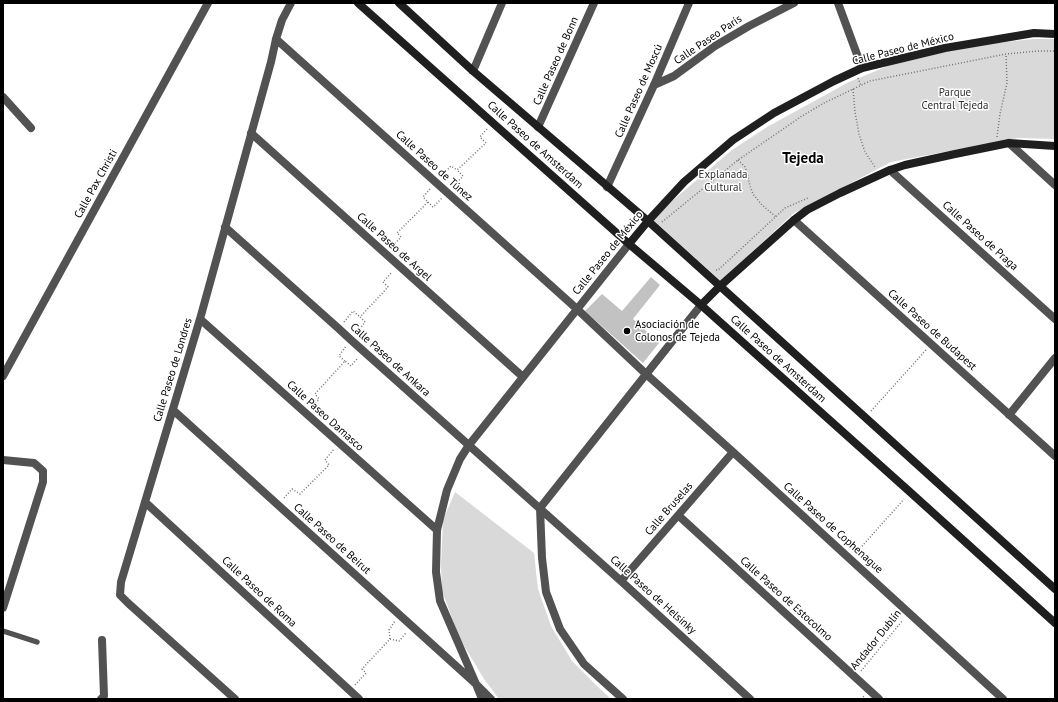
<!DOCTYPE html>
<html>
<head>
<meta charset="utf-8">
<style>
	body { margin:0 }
	#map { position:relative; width:1058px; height:702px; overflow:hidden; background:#fff; font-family:"PT Sans",sans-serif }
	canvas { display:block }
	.frame { position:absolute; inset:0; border:4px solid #000; pointer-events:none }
</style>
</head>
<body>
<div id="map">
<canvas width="1058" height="702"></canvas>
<div class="frame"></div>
</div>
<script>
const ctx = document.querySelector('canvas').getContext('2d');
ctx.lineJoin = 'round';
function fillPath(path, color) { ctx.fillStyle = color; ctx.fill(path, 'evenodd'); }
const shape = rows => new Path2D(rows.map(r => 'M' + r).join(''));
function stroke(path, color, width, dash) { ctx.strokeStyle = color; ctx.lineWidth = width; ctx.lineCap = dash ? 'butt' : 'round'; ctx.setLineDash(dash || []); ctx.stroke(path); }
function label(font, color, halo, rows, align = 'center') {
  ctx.font = font + ' "PT Sans",sans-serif'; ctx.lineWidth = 3; ctx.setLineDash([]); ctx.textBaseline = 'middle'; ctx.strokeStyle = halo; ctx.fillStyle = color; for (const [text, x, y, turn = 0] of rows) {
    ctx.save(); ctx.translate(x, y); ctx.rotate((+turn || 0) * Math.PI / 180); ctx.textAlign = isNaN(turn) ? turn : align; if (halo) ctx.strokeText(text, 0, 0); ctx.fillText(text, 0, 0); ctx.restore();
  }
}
fillPath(shape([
	[1033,39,1055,39,1055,139,1018,138,891,162,794,213,721,281,653,220,672,201,732,150,767,127,849,82,888,66,945,51,997,43],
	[455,492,534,553,538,589,551,626,572,661,598,687,611,699,499,699,484,679,460,639,442,591,441,565,443,520]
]), '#d9d9d9');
fillPath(shape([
	[651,277,660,285,633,319,659,343,643,363,585,311,602,294,622,311]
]), '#c2c2c2');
stroke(shape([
	[858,78,861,86],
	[853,89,855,112,859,134,865,152,875,167],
	[997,137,1000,114,1007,83,1006,54],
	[738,160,745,167,748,176,750,186,753,194,762,205,776,217],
	[442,176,451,166,457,170],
	[453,187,463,176,457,170,486,143,480,137,487,129],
	[428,202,433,207,442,198],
	[662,222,738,160,802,116,824,103,870,81,1006,54,1038,51,1055,51],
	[391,248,401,237,397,233,428,202,423,197,430,189],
	[716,270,718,270,729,260,785,208,808,198],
	[344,322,353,311,360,317],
	[356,334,365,322,360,317,388,287,383,282,392,272],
	[345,361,339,356,346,346],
	[311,407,319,399,315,394,345,361,351,366,358,358],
	[871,411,926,350],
	[284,498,292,489,300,494,329,465,325,460,334,449],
	[856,553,904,499],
	[390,639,389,630,395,621],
	[861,671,903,620],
	[355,685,366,673,362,669,390,639,399,641,406,633],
	[861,699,864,696]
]), '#747474', 1.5, [1, 2]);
stroke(shape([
	[3,631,37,642]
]), '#525252', 5.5);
stroke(shape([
	[838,3,862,68],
	[276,39,577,309,646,374,733,452,1003,699],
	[473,71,502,3],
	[654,85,674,76,715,46,749,26,794,3],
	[3,97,31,128],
	[538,127,594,3],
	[251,133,523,377],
	[1009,143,1055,185],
	[890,170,1055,319],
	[607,187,654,85,689,3],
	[794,220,1055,456],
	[225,227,338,328,351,340,621,581,750,699],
	[200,319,437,530],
	[3,376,208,3],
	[173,410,476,684,482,699],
	[1009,415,1055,358],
	[3,460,34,463,43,471,43,482,3,608],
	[145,502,359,699],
	[679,516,879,699],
	[621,581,733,452],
	[101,699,104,696,102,640],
	[235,699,128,603,120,595,121,582,200,319,271,62,276,39,282,20,291,3],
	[491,699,476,684,440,601,436,572,437,530,447,490,460,459,469,445,629,244],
	[623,699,584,664,560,629,546,592,542,558,540,508,701,305]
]), '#525252', 8);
stroke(shape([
	[358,3,629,244,701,305,910,492,1055,623],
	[399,3,473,71,648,221,1055,589],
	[629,244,648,221,684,182,733,140,774,113,834,81,862,68,945,48,1034,33,1055,34],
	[701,305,719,287,794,220,807,210,840,193,890,170,905,165,955,154,1009,143,1055,146]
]), '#1f1f1f', 8);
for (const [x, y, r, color] of [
	[627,331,4,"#000"]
]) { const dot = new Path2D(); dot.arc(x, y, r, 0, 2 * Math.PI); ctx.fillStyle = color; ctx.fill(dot); stroke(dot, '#fff', 1.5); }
label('11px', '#000', '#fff', [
	["Calle Paseo París",708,40,-34],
	["Calle Paseo de México",903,49,-14],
	["Calle Paseo de Bonn",556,61,-66],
	["Calle Paseo de Moscú",639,91,-66],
	["Calle Paseo de Amsterdam",535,145,42],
	["Calle Paseo de Túnez",434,166,42],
	["Calle Pax Christi",96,184,-61],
	["Calle Paseo de Praga",980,236,42],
	["Calle Paseo de Argel",394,247,42],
	["Calle Paseo de México",608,253,-51],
	["Calle Paseo de Budapest",932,330,42],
	["Calle Paseo de Amsterdam",778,359,42],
	["Calle Paseo de Ankara",390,360,42],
	["Calle Paseo de Londres",173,370,-73],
	["Calle Paseo Damasco",325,416,42],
	["Calle Bruselas",669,509,-49],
	["Calle Paseo de Cophenague",833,528,42],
	["Calle Paseo de Beirut",332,539,42],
	["Calle Paseo de Roma",259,592,43],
	["Calle Paseo de Helsinky",653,595,42],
	["Calle Paseo de Estocolmo",786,599,42],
	["Andador Dublín",876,640,-51]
]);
label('11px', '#303030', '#fff', [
	["Parque",955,93],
	["Central Tejeda",955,106],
	["Explanada",723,175],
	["Cultural",723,188]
]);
label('11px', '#000', '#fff', [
	["Asociación de",635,325],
	["Colonos de Tejeda",635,338]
], 'left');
label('bold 15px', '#000', '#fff', [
	["Tejeda",803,159]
]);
</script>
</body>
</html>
